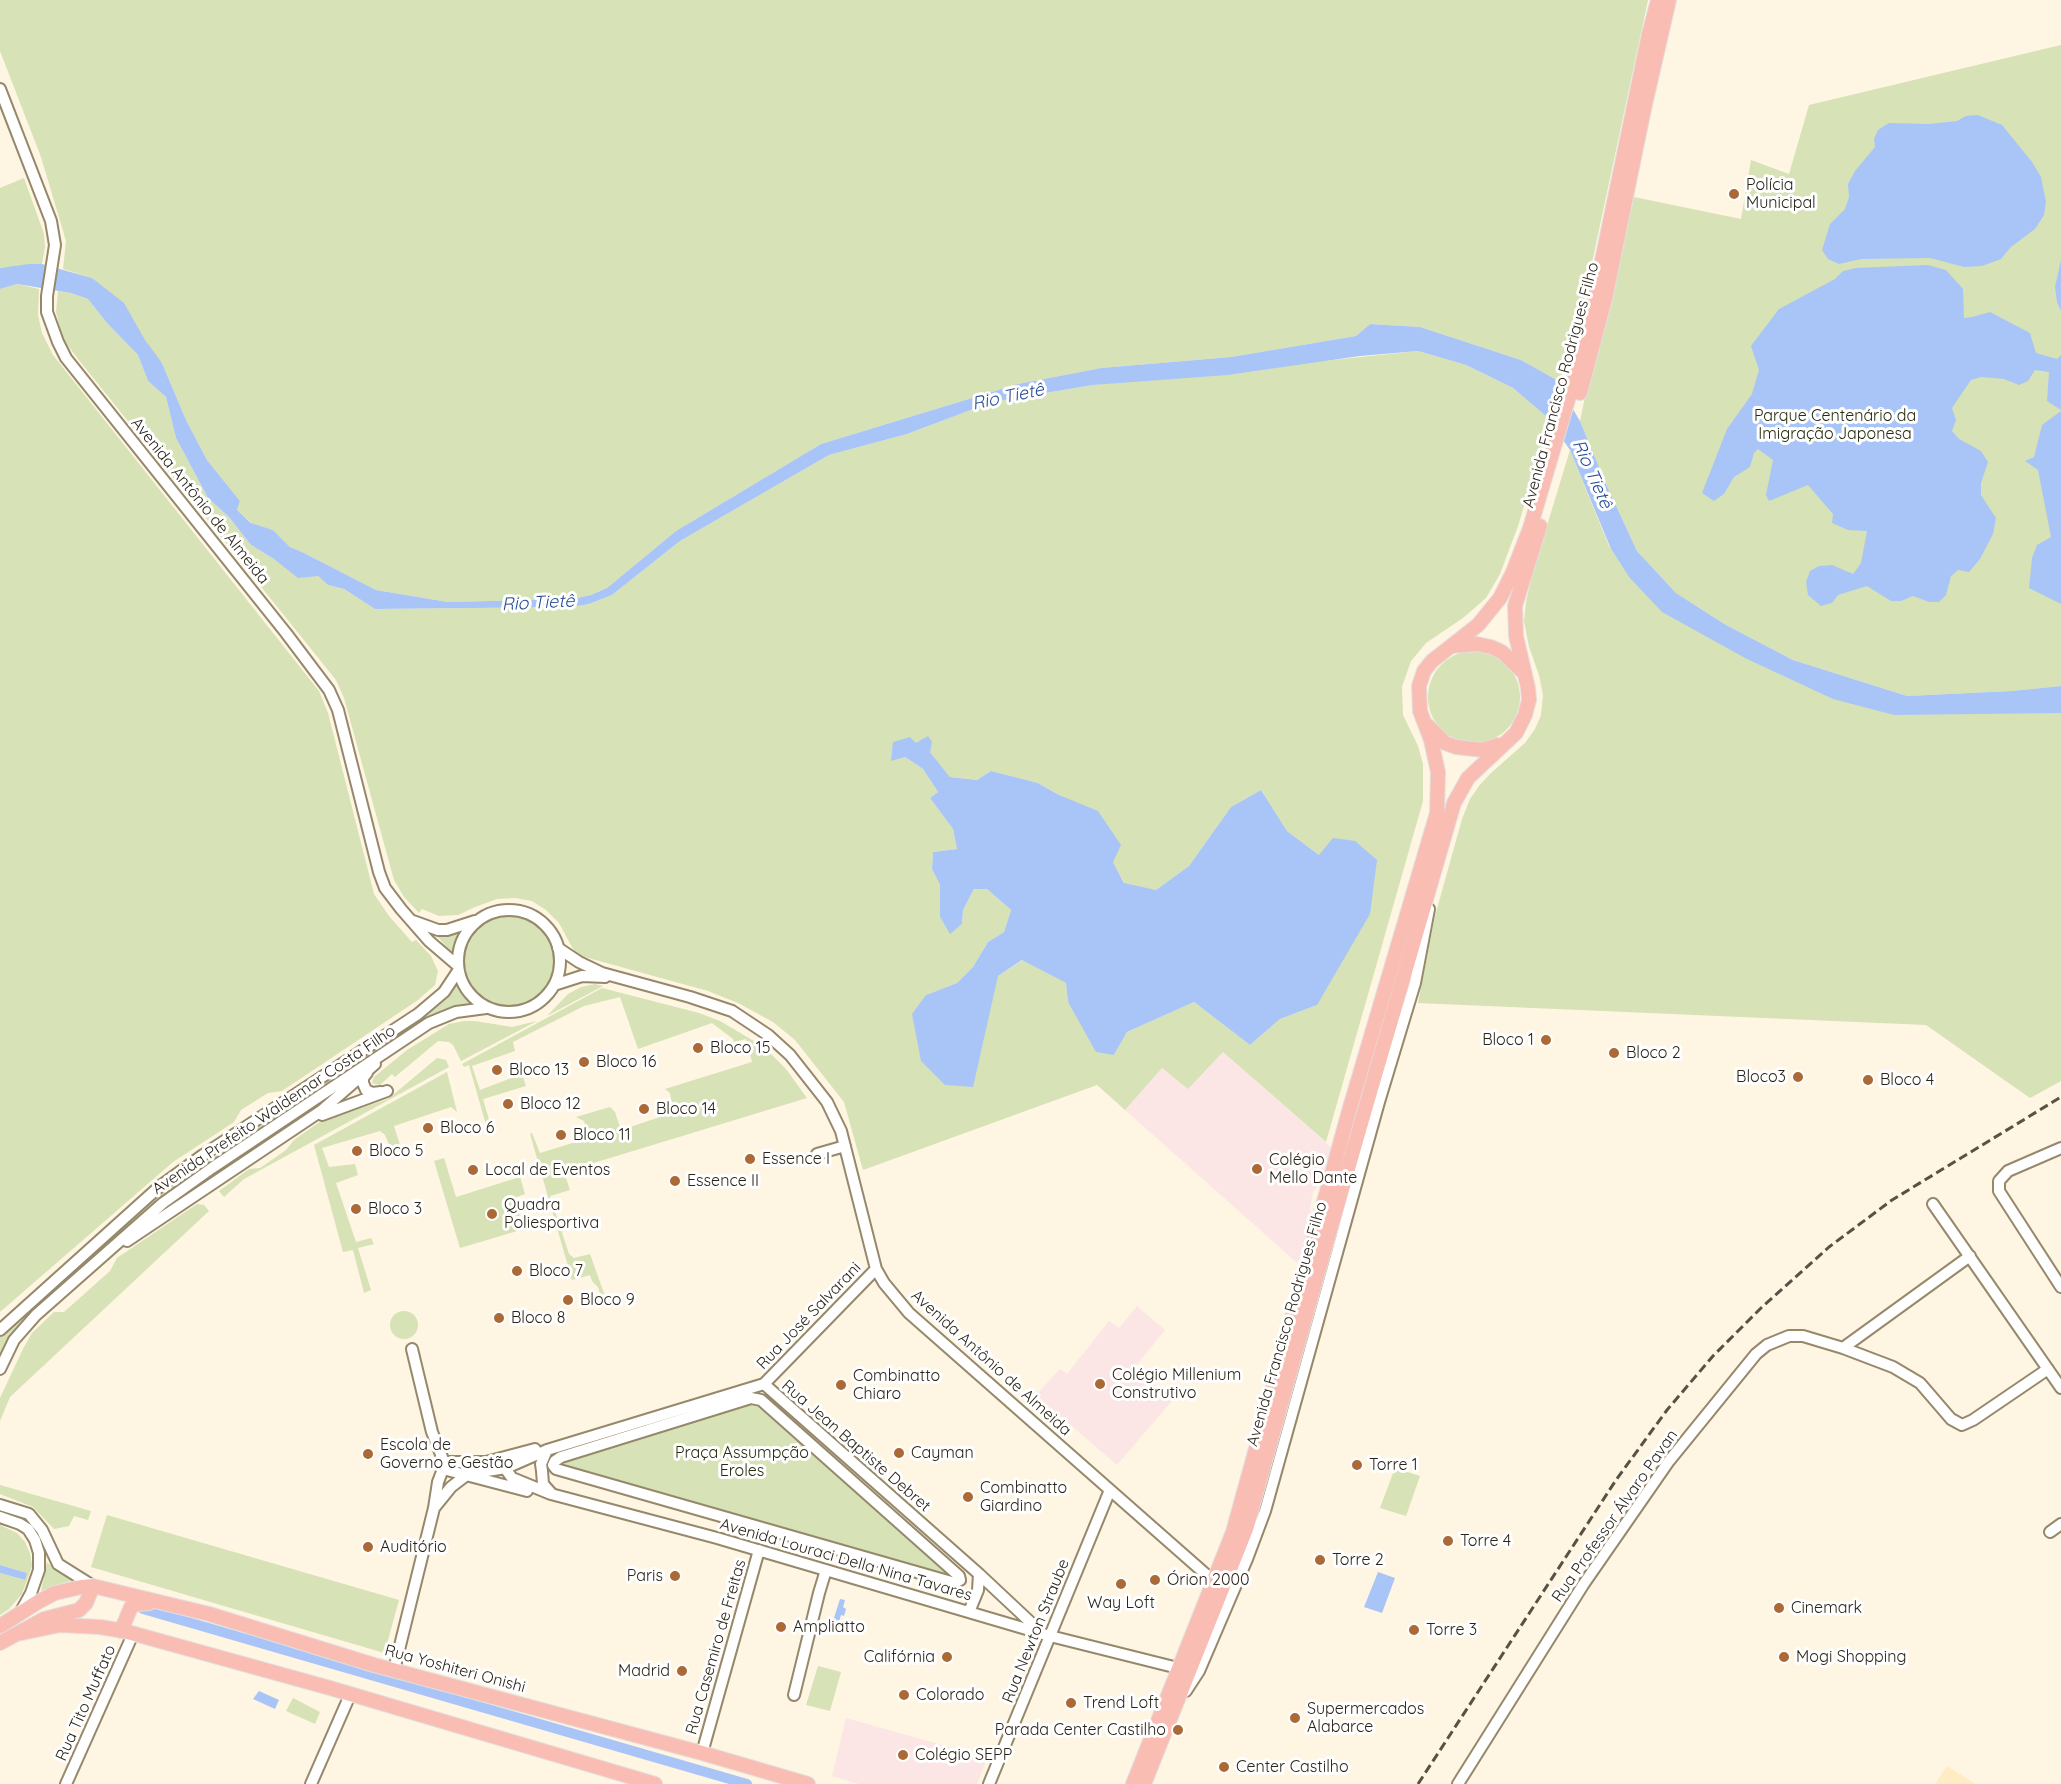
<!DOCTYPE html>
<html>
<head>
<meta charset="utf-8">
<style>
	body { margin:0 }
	canvas { display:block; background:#fef5e2 }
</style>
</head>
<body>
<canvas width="2061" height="1784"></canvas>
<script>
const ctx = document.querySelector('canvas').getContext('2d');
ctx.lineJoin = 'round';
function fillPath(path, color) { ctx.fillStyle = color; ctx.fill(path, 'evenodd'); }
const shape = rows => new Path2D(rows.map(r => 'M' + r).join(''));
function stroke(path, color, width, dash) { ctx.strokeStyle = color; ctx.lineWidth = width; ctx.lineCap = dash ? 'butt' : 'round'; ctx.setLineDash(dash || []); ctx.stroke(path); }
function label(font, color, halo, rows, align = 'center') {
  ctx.font = font + ' Quicksand,sans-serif'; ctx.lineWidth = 6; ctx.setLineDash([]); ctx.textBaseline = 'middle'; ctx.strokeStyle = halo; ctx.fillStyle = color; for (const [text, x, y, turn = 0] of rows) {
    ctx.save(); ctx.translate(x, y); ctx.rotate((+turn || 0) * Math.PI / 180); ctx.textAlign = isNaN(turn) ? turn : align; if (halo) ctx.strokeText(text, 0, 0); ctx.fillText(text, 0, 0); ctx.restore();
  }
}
fillPath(shape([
	[1947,1766,1974,1783,1973,1784,1935,1784]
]), '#ffecc5');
fillPath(shape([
	[1223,1052,1332,1148,1316,1189,1313,1192,1310,1208,1313,1219,1301,1263,1296,1262,1125,1110,1162,1068,1188,1089],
	[1137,1306,1165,1330,1135,1367,1172,1401,1117,1465,1036,1395,1060,1369,1067,1374,1109,1321,1119,1328],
	[846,1718,953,1748,953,1751,987,1759,977,1784,859,1784,832,1776]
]), '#fce6e5');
fillPath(shape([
	[0,0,1648,0,1584,300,1559,385,1555,379,1521,360,1420,327,1370,324,1356,336,1231,357,1101,368,1018,384,821,444,676,531,607,588,591,595,572,599,448,602,376,590,302,552,290,547,273,530,253,524,237,510,240,501,207,460,186,420,162,363,92,278,63,269,66,241,41,157,0,51],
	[2061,45,2061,686,2012,691,1907,696,1793,660,1726,625,1676,593,1637,551,1606,484,1580,421,1588,383,1605,325,1634,197,1741,219,1751,160,1789,174,1809,105],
	[24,178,44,234,45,247,42,264,0,268,0,188],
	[17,284,39,289,38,315,42,333,53,355,319,691,328,713,374,894,389,916,412,942,416,940,431,956,438,971,435,985,418,1000,282,1091,268,1093,241,1110,234,1122,173,1162,0,1312,0,289],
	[58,291,71,293,88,299,107,323,138,355,148,381,166,397,176,438,208,498,229,517,251,545,274,559,318,576,328,585,344,589,375,609,572,607,589,604,612,595,680,541,829,455,907,434,992,402,1093,385,1418,351,1466,365,1513,388,1547,417,1542,446,1518,526,1500,574,1486,598,1463,618,1426,643,1411,661,1402,687,1403,715,1418,746,1423,764,1423,801,1326,1142,1223,1052,1188,1089,1162,1068,1125,1110,1097,1085,863,1170,844,1102,795,1040,773,1022,738,1003,708,991,581,956,573,949,559,923,546,910,532,901,515,898,497,899,475,907,458,915,439,916,422,909,419,913,404,897,394,880,344,698,336,680,78,359,66,343,60,327,56,312],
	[930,752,950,777,977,780,991,771,1038,783,1059,795,1113,862,1125,884,1156,890,1189,866,1231,807,1261,790,1287,831,1319,855,1317,1005,1280,1019,1250,1045,1194,1002,1127,1032,1114,1055,1068,1002,1066,983,1023,960,998,976,926,995,957,983,973,967,988,942,1004,932,1011,910,987,889,974,889,963,910,962,924,950,933,940,917,940,885,932,869,933,852,957,849,953,829,930,798,938,792,923,769,905,757],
	[1570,450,1609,546,1629,577,1833,699,2061,713,2061,1081,2030,1098,1926,1025,1418,1003,1435,916,1462,819,1470,799,1479,786,1491,773,1525,743,1535,729,1541,715,1543,695,1539,675,1529,647,1524,621,1526,602,1532,575],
	'1428 697a46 46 0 1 1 92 0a46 46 0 1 1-92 0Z',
	'461 963a47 47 0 1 1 94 0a47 47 0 1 1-94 0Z',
	[459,934,452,953,437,936,449,935],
	[454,979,466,999,473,1005,454,1006,433,1014,183,1179,34,1308,14,1332,0,1359,0,1336,2,1333,181,1175,437,1006,446,998],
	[595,984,603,986,547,1016,568,994,581,987],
	[602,988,699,1013,720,1021,764,1047,786,1069,807,1098,564,1172,570,1190,550,1196,569,1254,574,1258,590,1254,606,1299,602,1300,598,1287,592,1281,590,1275,572,1280,530,1134,532,1133,540,1153,589,1138,584,1121,576,1117,610,1107,615,1112,621,1130,678,1111,672,1105,670,1093,665,1089,752,1062,746,1039,734,1042,733,1039,712,1023,638,1049,620,997,584,1006,513,1042,515,1051,472,1066,480,1090,522,1074,526,1086,483,1099,490,1123,486,1125,469,1065,464,1067,462,1064],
	[464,1021,475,1021,512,1027,537,1021,461,1061,453,1045,449,1042,438,1041,395,1077,392,1074,380,1085,372,1083,374,1077,407,1050,449,1024],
	[437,1058,446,1060,449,1067,244,1179,224,1197,219,1191,249,1169,260,1168,286,1150,294,1140,318,1123,388,1099],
	[447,1072,457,1112,451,1107,394,1126,400,1145,390,1147,385,1135,380,1131,322,1148,329,1167,355,1164,358,1175,336,1183,356,1242,371,1238,374,1244,358,1248,371,1290,364,1293,353,1250,343,1252,314,1145],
	[444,1158,456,1197,520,1177,525,1194,514,1198,524,1229,460,1248,434,1161],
	[197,1204,204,1205,209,1211,10,1397,0,1421,0,1398,23,1349,32,1333,54,1312,64,1312,110,1271,117,1258],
	'390 1325a14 14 0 1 1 28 0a14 14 0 1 1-28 0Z',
	[761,1397,965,1578,963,1584,954,1587,551,1471,547,1466,551,1460],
	[1395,1468,1420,1476,1406,1516,1380,1508],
	[0,1485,91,1511,88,1520,74,1516,69,1526,54,1529,33,1507,0,1494],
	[107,1515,399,1600,385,1651,381,1652,91,1567],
	[0,1525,17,1533,25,1542,30,1553,32,1566,22,1594,9,1609,0,1615,0,1573,24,1580,27,1573,0,1565],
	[47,1562,56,1571,69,1575,72,1580,41,1591],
	[818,1666,841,1672,830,1711,806,1705],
	[293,1698,320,1712,315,1724,286,1711]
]), '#d7e2b6');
fillPath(shape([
	[1978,115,2002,125,2032,162,2041,177,2046,202,2044,215,2035,229,2011,247,2001,259,1982,266,1964,267,1930,258,1861,259,1839,264,1828,259,1822,250,1830,224,1845,209,1849,197,1848,184,1855,171,1875,147,1874,139,1878,130,1889,123,1929,124,1957,121,1966,116],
	[2061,260,2061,311,2057,302,2055,287],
	[29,264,42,264,92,278,124,303,145,340,162,363,186,420,207,460,240,501,237,510,251,523,273,530,290,547,302,552,376,590,448,602,572,599,591,595,607,588,676,531,821,444,1018,384,1101,368,1231,357,1356,336,1370,324,1420,327,1521,360,1555,379,1580,421,1606,484,1637,551,1676,593,1726,625,1793,660,1907,696,2012,691,2061,686,2061,713,1894,715,1833,699,1747,659,1662,612,1629,577,1611,549,1570,450,1547,417,1513,388,1466,365,1418,351,1360,356,1227,375,1093,385,992,402,907,434,829,455,680,541,612,595,589,604,572,607,375,609,344,589,328,585,318,576,298,578,274,559,251,545,229,517,208,498,176,438,166,397,148,381,138,355,107,323,88,299,71,293,17,284,0,289,0,268],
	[1928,265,1946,270,1963,289,1964,318,1972,317,1990,312,2030,333,2036,353,2057,359,2061,355,2061,410,2047,401,2049,372,2035,370,2028,381,2019,385,2004,379,1981,377,1971,380,1952,408,1956,420,1952,431,1959,439,1981,451,1988,462,1981,483,1981,495,1996,518,1993,534,1980,559,1969,572,1958,570,1951,576,1946,595,1939,602,1929,602,1913,596,1901,601,1891,601,1867,586,1838,595,1832,603,1821,606,1808,595,1806,582,1810,571,1819,566,1832,565,1853,574,1861,563,1867,531,1848,530,1832,523,1833,514,1808,485,1769,501,1766,495,1773,460,1758,449,1754,453,1750,467,1734,477,1724,494,1714,501,1702,493,1727,429,1752,394,1759,370,1751,346,1779,309,1835,279,1843,271,1856,268],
	[2061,411,2061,604,2029,588,2032,558,2037,545,2051,537,2038,470,2025,461,2034,457,2042,425],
	[928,736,932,742,930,752,950,777,977,780,991,771,1038,783,1059,795,1098,811,1121,845,1113,862,1124,883,1156,890,1189,866,1231,807,1261,790,1287,831,1319,855,1333,838,1355,841,1377,860,1370,914,1317,1005,1280,1019,1250,1045,1194,1002,1127,1032,1114,1055,1096,1052,1068,1002,1066,983,1022,960,998,976,973,1087,945,1085,921,1061,912,1014,926,995,957,983,973,967,988,942,1004,932,1011,910,987,889,974,889,963,910,962,924,950,934,940,917,940,885,932,869,933,852,957,849,953,829,930,798,938,792,923,769,905,757,891,761,893,742,910,737,916,743],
	[0,1565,27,1573,25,1580,0,1573],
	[1378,1572,1395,1578,1382,1613,1364,1607],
	[840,1599,845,1600,843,1607,846,1609,844,1616,841,1615,839,1622,833,1621],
	[259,1691,279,1700,275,1709,253,1699]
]), '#a9c5f7');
stroke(shape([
	[143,1609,747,1784]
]), '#a9c5f7', 10);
const minor = shape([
	[0,89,51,221,55,245,47,296,47,312,58,342,66,358,286,633,329,690,338,710,379,872,385,888,401,909,429,941,457,965],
	'458 961a51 51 0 1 1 102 0a51 51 0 1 1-102 0Z',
	[413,921,438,930,447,930,475,921],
	[558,948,579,962,602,973,690,997,732,1011,768,1035,790,1055,827,1102,841,1131,876,1269,884,1283,909,1313,1218,1585],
	[554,985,582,976,605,977],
	[367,1073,363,1078,363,1083,366,1090,372,1093,381,1092],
	[322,1115,387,1091],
	[2061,1148,2008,1171,1999,1181,1999,1191,2061,1287],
	[817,1154,845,1146],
	[1933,1204,2061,1388],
	[127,1241,321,1111,375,1064],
	[0,1330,159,1187,203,1155,418,1014,444,992,458,971],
	[1843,1348,1970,1256],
	[0,1369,14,1340,36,1315,163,1203,212,1168,429,1023,456,1012,486,1008],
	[764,1384,876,1269],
	[751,1398,761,1400,959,1576,960,1580,955,1583,556,1469,553,1465,555,1461,561,1457,751,1398],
	[547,1450,541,1464,542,1471,543,1484,551,1493],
	[509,1457,505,1464,507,1471,512,1478,551,1494,717,1538,1050,1636,1178,1668],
	[444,1462,486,1462,535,1449],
	[443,1469,527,1491],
	[0,1505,29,1514,42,1530,58,1564,93,1586],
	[434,1508,451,1487,468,1474,506,1468,547,1450,764,1384,979,1574,1043,1634],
	[0,1517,20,1524,28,1529,35,1540,39,1553,39,1570,31,1593,20,1613],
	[2050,1532,2061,1524],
	[969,1612,978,1590,979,1574],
	[394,1670,434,1508,438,1482,443,1469,444,1462,432,1432,412,1349],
	[1186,1691,1199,1671,1247,1559,1265,1511,1379,1102,1415,983,1429,909],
	[794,1695,819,1593,826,1570],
	[702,1753,759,1550],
	[66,1784,133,1634],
	[311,1784,350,1695],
	[989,1784,1110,1490],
	[1458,1784,1583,1585,1669,1461,1756,1354,1767,1345,1789,1336,1803,1336,1843,1348,1893,1367,1920,1383,1951,1419,1962,1425,1973,1420,2048,1369]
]);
const major = shape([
	[1580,393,1605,299,1644,109,1669,0],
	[1452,646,1477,644,1491,647,1502,652,1522,671],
	[1427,725,1445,743,1456,747,1483,750,1498,745],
	[0,1626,38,1602,55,1593,81,1587,93,1586,209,1614,374,1665,702,1753,808,1784],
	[121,1631,131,1607,137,1604,149,1603],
	[17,1634,60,1625,100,1627,124,1631,330,1688,655,1784],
	[0,1643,44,1619,79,1610,86,1603,93,1586],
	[1133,1784,1233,1532,1349,1111,1437,813,1438,772,1431,740,1420,711,1419,686,1424,671,1432,661,1478,625,1500,598,1513,572,1530,528,1575,376,1594,299,1649,34,1658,0],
	[1144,1784,1246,1529,1323,1254,1454,803,1468,778,1516,733,1525,715,1529,700,1528,688,1516,636,1515,606,1540,526]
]);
stroke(minor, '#96886b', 14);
stroke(major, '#e1e0df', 16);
stroke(minor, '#fff', 10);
stroke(major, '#fabdb3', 14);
stroke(shape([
	[1418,1784,1616,1480,1667,1410,1713,1356,1761,1308,1829,1247,1892,1200,2061,1097]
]), '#585244', 3, [9, 4.5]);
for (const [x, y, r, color] of [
	[1734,194,6,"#ab6936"],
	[1546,1040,6,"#ab6936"],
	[698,1048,6,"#ab6936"],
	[1614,1053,6,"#ab6936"],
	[584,1062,6,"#ab6936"],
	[497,1070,6,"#ab6936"],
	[1798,1077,6,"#ab6936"],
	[1868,1080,6,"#ab6936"],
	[508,1104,6,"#ab6936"],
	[644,1109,6,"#ab6936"],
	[428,1128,6,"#ab6936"],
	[561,1135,6,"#ab6936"],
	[357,1151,6,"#ab6936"],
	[750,1159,6,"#ab6936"],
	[1257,1169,6,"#ab6936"],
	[473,1170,6,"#ab6936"],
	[675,1181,6,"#ab6936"],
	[356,1209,6,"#ab6936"],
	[492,1214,6,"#ab6936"],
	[517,1271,6,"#ab6936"],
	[568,1300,6,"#ab6936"],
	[499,1318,6,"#ab6936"],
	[1100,1384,6,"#ab6936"],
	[841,1385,6,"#ab6936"],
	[899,1453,6,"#ab6936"],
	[368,1454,6,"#ab6936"],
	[1357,1465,6,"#ab6936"],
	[968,1497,6,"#ab6936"],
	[1448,1541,6,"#ab6936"],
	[368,1547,6,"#ab6936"],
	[1320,1560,6,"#ab6936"],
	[675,1576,6,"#ab6936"],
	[1155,1580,6,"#ab6936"],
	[1121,1584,6,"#ab6936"],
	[1779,1608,6,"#ab6936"],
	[781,1627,6,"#ab6936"],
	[1414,1630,6,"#ab6936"],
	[947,1657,6,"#ab6936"],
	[1784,1657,6,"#ab6936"],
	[682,1671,6,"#ab6936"],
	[904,1695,6,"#ab6936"],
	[1071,1703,6,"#ab6936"],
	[1295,1718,6,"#ab6936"],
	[1178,1730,6,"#ab6936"],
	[903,1755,6,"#ab6936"],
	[1224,1767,6,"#ab6936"]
]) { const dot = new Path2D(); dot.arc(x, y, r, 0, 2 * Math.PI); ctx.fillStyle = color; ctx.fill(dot); stroke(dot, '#fff', 2); }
label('16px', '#2b2519', '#fff', [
	["Polícia",1746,185],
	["Municipal",1746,203],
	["Bloco 1",1534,1040,"right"],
	["Bloco 15",710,1048],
	["Bloco 2",1626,1053],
	["Bloco 16",596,1062],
	["Bloco 13",509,1070],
	["Bloco3",1786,1077,"right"],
	["Bloco 4",1880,1080],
	["Bloco 12",520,1104],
	["Bloco 14",656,1109],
	["Bloco 6",440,1128],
	["Bloco 11",573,1135],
	["Bloco 5",369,1151],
	["Essence I",762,1159],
	["Colégio",1269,1160],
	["Mello Dante",1269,1178],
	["Local de Eventos",485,1170],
	["Essence II",687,1181],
	["Quadra",504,1205],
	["Poliesportiva",504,1223],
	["Bloco 3",368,1209],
	["Bloco 7",529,1271],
	["Bloco 9",580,1300],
	["Bloco 8",511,1318],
	["Colégio Millenium",1112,1375],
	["Construtivo",1112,1393],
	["Combinatto",853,1376],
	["Chiaro",853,1394],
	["Escola de",380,1445],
	["Governo e Gestão",380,1463],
	["Cayman",911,1453],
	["Torre 1",1369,1465],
	["Combinatto",980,1488],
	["Giardino",980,1506],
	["Torre 4",1460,1541],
	["Auditório",380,1547],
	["Torre 2",1332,1560],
	["Paris",663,1576,"right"],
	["Órion 2000",1167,1580],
	["Way Loft",1121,1603,"center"],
	["Cinemark",1791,1608],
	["Ampliatto",793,1627],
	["Torre 3",1426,1630],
	["Califórnia",935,1657,"right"],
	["Mogi Shopping",1796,1657],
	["Madrid",670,1671,"right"],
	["Colorado",916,1695],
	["Trend Loft",1083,1703],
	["Supermercados",1307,1709],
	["Alabarce",1307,1727],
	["Parada Center Castilho",1166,1730,"right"],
	["Colégio SEPP",915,1755],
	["Center Castilho",1236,1767]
], 'left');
label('16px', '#2b2519', '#fff', [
	["Avenida Francisco Rodrigues Filho",1561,385,-75],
	["Avenida Antônio de Almeida",200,501,51],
	["Avenida Prefeito Waldemar Costa Filho",274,1110,-34],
	["Rua José Salvarani",809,1316,-46],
	["Avenida Francisco Rodrigues Filho",1287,1324,-74],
	["Avenida Antônio de Almeida",991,1363,42],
	["Rua Jean Baptiste Debret",856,1446,41],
	["Rua Professor Álvaro Pavan",1615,1516,-55],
	["Avenida Louraci Della Nina Tavares",846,1560,16],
	["Rua Newton Straube",1036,1631,-68],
	["Rua Casemiro de Freitas",716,1647,-74],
	["Rua Yoshiteri Onishi",455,1669,15],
	["Rua Tito Muffato",86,1703,-66]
]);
label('16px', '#262c0d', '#fff', [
	["Parque Centenário da",1835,416],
	["Imigração Japonesa",1835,434],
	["Praça Assumpção",742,1453],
	["Eroles",742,1471]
]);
label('italic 18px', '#274c95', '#fff', [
	["Rio Tietê",1008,397,-12],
	["Rio Tietê",1592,474,66],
	["Rio Tietê",538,603,-3]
]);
</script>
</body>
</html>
